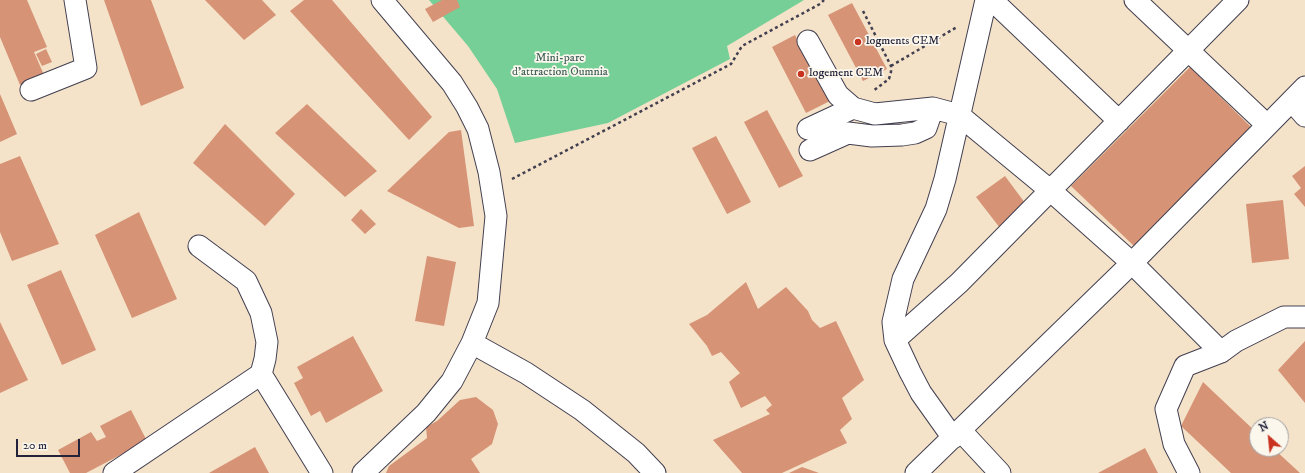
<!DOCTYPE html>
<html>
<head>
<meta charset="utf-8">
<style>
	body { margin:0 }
	#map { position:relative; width:1305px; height:473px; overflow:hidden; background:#f4e3c9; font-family:"IM FELL DW Pica",serif }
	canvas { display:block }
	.north { position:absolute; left:1249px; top:417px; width:40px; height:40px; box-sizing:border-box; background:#fbf7ec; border:1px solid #a4a2a5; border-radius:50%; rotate:333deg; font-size:11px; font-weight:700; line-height:16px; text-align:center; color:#22223b }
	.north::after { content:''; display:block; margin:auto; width:14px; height:18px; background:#c8321e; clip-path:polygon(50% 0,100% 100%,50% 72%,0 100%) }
	.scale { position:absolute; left:16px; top:439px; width:64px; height:18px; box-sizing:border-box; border:2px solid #22223b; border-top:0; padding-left:5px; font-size:12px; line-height:14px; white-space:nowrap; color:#22223b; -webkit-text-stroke:3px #fbf7ec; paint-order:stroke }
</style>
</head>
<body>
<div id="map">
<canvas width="1305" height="473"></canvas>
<div class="north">N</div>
<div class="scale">20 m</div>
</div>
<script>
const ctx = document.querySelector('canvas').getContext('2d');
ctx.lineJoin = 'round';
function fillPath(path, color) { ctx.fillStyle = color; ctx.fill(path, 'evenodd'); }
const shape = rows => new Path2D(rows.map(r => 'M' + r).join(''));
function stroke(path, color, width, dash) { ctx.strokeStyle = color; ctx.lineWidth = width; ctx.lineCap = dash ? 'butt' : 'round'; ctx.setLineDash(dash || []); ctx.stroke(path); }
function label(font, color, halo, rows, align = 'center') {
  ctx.font = font + ' "IM FELL DW Pica",serif'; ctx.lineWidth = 3.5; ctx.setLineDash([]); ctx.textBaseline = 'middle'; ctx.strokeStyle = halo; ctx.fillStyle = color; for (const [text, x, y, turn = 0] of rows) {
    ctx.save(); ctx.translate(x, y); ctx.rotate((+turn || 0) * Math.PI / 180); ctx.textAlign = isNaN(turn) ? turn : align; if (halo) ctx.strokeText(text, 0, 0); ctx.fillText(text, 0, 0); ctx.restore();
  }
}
fillPath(shape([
	[429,0,804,0,727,46,730,59,608,123,515,143,497,89,468,46]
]), '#75cf96');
fillPath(shape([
	[0,0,27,0,47,47,34,52,44,75,20,85,0,37],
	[104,0,151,0,184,88,141,106],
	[205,0,262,0,276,15,244,40],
	[304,0,332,0,432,117,409,140,290,11],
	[442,0,457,0,460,7,433,22,425,9],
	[852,3,887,69,863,81,828,15],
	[795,35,830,101,806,113,772,47],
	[46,49,52,62,42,66,36,54],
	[1190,67,1251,127,1134,246,1071,186],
	[0,94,17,134,0,142],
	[307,104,377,171,345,197,275,133],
	[767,110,803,176,779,188,744,122],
	[225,124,295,194,265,226,193,163],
	[461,130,474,226,459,228,387,191,449,132],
	[716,136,751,202,727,214,692,148],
	[20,156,59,244,12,261,0,232,0,164],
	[1305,166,1305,207,1294,194,1301,188,1292,176],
	[1005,176,1028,207,1000,228,976,197],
	[1283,200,1289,259,1252,263,1246,204],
	[361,209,376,224,365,234,351,220],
	[139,212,177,299,132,318,95,235],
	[427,256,456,262,444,326,415,321],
	[61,270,96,350,62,365,27,285],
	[746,282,758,309,786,287,808,311,812,320,820,328,836,321,864,380,842,398,852,419,840,430,847,443,782,473,742,473,713,440,770,414,766,410,772,405,765,396,741,408,729,382,740,373,721,352,712,356,707,346,689,324,707,315],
	[0,322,28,380,0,393],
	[353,336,383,391,326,423,320,411,311,416,294,383,303,378,297,367],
	[1305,341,1305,403,1278,370],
	[1203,382,1257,433,1257,449,1274,449,1300,473,1231,473,1181,426],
	[476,397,493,410,498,424,492,444,471,459,480,473,386,473,389,466,427,438,426,427,437,421,460,400],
	[131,410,147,441,86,473,70,473,58,450,91,432,97,441,106,437,100,426],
	[255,447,269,473,209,473],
	[1145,448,1158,473,1098,473],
	[802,467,819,473,789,473]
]), '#d69376');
const minor = shape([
	[992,0,1119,121],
	[1135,0,1267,125],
	[808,41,838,95,853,108,875,114,933,108,959,115,1051,191,1132,263,1221,352],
	[31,90,86,68,75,0],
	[1292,101,1305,116],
	[808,129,853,108],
	[810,150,848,133,872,136,902,135,915,133,926,128,933,108],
	[895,340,959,283,1238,0],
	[472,343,526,373,582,410,636,453,655,473],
	[261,374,322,473],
	[961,431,1000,473],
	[953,438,921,393,910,372,895,340,893,322,903,279,936,209,945,179,986,0],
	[114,473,261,374,265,359,267,342,261,313,246,281,199,246],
	[363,473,426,413,452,381,472,343,488,303,496,216,489,172,478,129,467,107,452,83,382,0],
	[916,473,1134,261,1305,87],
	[1189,473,1174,444,1166,409,1185,366,1221,352,1236,341,1284,317,1305,317]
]);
stroke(minor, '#423f50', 23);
stroke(shape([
	[863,11,891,66,891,72,889,79,873,91],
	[891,66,957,27],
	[512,179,731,64,742,46,820,4,824,0]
]), '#423f50', 2.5, [3, 3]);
stroke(minor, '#fff', 21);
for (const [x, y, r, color] of [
	[858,42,4,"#c8321e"],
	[801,74,4,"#c8321e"]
]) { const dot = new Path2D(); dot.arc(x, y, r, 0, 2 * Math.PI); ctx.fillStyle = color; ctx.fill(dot); stroke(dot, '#fbf7ec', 1.5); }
label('12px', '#22223b', '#fbf7ec', [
	["logments CEM",866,42],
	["logement CEM",809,74]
], 'left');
label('12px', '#3f5f5b', '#fbf7ec', [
	["Mini-parc",560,59],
	["d’attraction Oumnia",560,73]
]);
</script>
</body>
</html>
